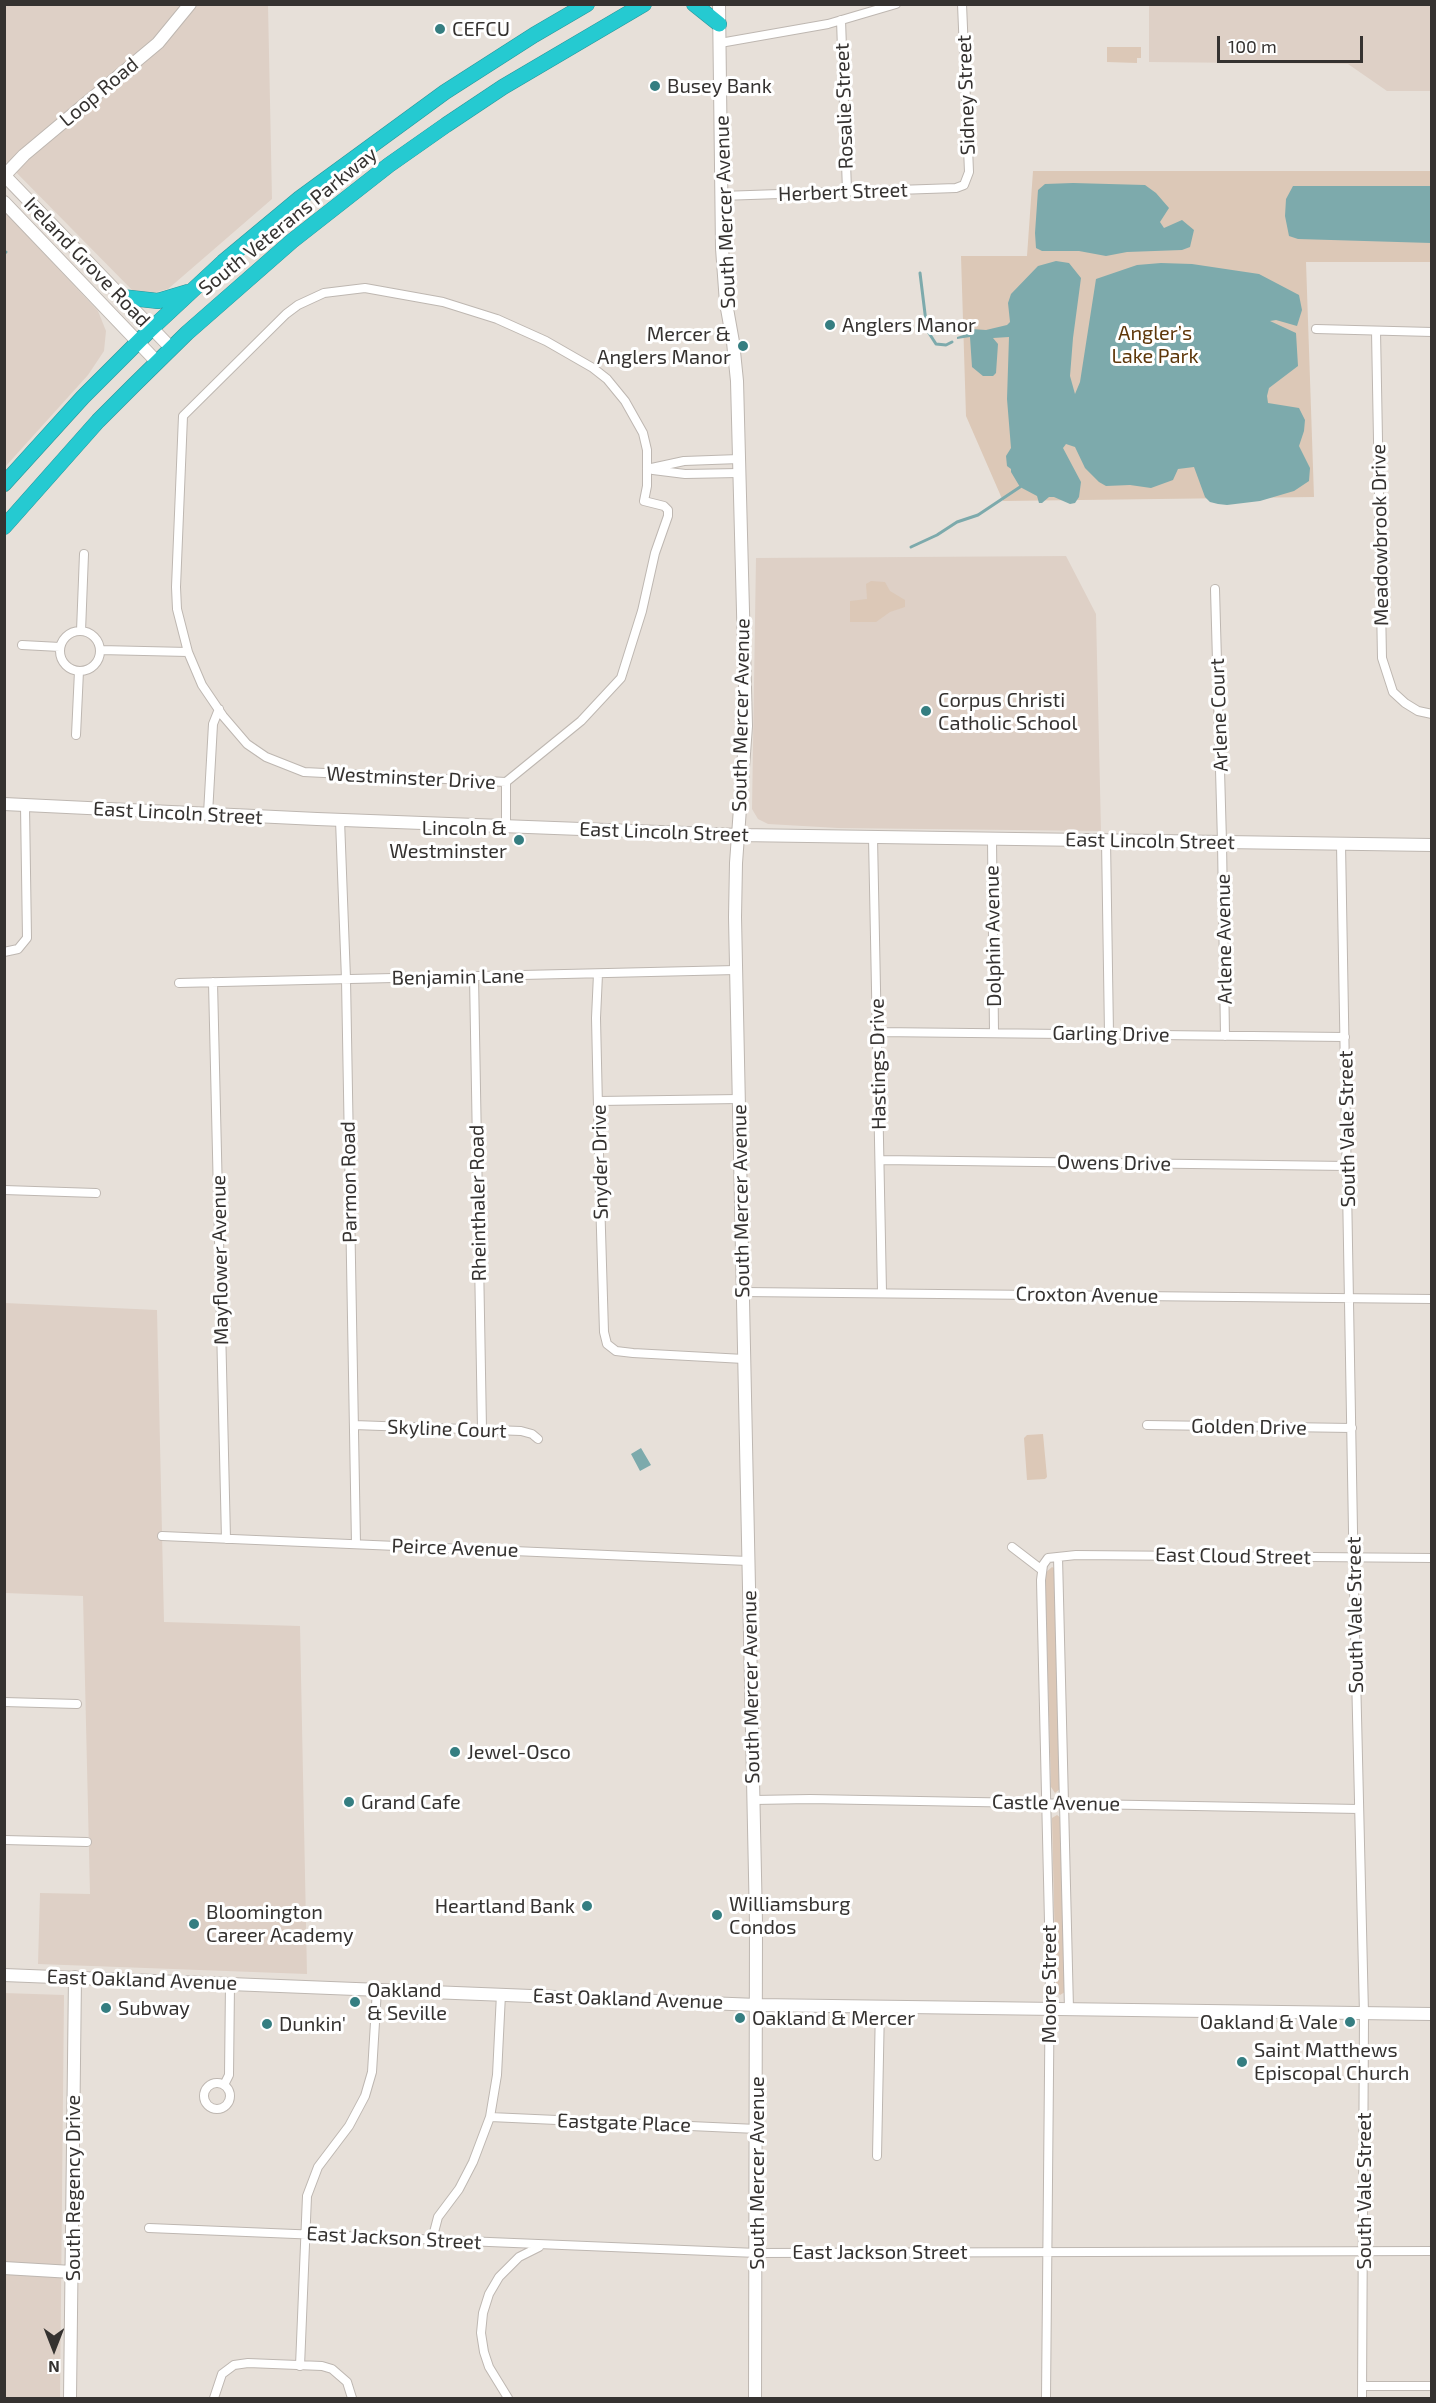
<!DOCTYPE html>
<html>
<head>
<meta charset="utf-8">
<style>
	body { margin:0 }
	#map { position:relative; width:1436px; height:2403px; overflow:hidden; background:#e7e0d9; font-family:"Exo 2",sans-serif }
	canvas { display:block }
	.frame { position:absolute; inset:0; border:6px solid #353230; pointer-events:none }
	.north { position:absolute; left:24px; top:2319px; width:60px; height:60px; -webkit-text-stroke:4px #fff; paint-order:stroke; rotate:180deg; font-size:16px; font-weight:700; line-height:24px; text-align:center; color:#353230 }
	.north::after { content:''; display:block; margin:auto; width:21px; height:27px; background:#353230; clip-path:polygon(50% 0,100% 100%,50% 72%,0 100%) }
	.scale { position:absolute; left:1217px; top:36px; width:146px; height:27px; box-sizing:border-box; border:3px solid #353230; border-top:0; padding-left:8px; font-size:18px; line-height:21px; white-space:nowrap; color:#353230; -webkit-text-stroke:4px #fff; paint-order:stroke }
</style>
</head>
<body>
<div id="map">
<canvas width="1436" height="2403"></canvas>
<div class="frame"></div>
<div class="north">N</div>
<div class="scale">100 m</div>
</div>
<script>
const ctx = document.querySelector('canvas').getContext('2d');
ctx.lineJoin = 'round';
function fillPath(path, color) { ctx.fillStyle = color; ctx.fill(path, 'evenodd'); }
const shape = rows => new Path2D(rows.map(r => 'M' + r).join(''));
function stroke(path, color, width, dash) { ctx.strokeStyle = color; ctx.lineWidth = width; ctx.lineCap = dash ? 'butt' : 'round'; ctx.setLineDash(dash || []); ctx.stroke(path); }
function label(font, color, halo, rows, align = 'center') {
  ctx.font = font + ' "Exo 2",sans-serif'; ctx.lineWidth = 6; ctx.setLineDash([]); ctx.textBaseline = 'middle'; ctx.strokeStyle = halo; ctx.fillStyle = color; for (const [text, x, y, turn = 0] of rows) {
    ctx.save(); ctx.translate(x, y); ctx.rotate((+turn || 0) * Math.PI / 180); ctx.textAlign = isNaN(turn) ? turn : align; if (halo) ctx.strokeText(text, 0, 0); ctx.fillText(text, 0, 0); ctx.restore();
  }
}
fillPath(shape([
	[4,5,268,5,272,199,168,289,153,293,135,293,5,161],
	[1149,5,1431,5,1431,91,1387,91,1348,64,1149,62],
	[5,212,98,311,106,331,104,351,88,375,5,467],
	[1066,556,1096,614,1101,831,838,828,768,824,758,819,752,809,756,558],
	[5,1303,157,1310,164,1622,300,1626,307,1974,38,1964,40,1893,90,1894,83,1596,5,1593],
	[4,1993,64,1995,60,2398,5,2398]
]), '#ded0c6');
fillPath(shape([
	[1107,47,1141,47,1141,58,1137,58,1137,63,1107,62],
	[1033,171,1431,171,1431,262,1306,262,1314,497,1003,501,966,416,961,256,1027,256],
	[871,581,885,582,890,591,905,600,905,607,890,612,876,622,850,622,850,601,867,599,866,584],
	[1043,1434,1047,1477,1045,1479,1027,1480,1024,1438,1027,1435],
	[1052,1567,1054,1568,1061,1788,1055,1793,1051,1787,1045,1573],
	[1057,1815,1061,1818,1065,1992,1060,1995,1056,1991,1052,1818]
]), '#dcc8b7');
fillPath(shape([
	[1073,183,1145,185,1156,193,1169,208,1160,222,1164,228,1182,220,1194,230,1190,247,1182,250,1127,252,1106,256,1079,251,1042,251,1036,248,1035,233,1038,190,1045,184],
	[1293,186,1431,186,1431,243,1298,239,1289,236,1285,216,1286,199],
	[1056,261,1069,263,1081,278,1073,338,1070,376,1075,394,1080,382,1096,279,1137,265,1161,263,1192,264,1259,274,1299,295,1302,310,1297,326,1276,320,1270,321,1296,333,1298,366,1269,388,1267,396,1268,403,1299,408,1305,420,1304,431,1299,446,1310,468,1309,481,1294,491,1260,501,1227,505,1218,504,1210,502,1205,497,1194,467,1178,469,1173,480,1151,488,1130,485,1106,486,1099,482,1085,468,1075,447,1066,444,1063,448,1081,482,1079,497,1075,503,1070,504,1054,497,1049,497,1042,503,1039,503,1037,496,1020,487,1011,472,1011,469,1007,466,1006,456,1011,448,1007,399,1009,337,993,338,998,344,996,373,993,376,983,376,972,367,970,337,957,339,957,337,970,333,971,329,986,330,1007,325,1010,322,1008,303,1011,294,1038,266],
	[641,1448,651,1465,640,1471,631,1454]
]), '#7daaac');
stroke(shape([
	[4,254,6,252],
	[920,273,927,330,936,344,946,345,952,342],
	[911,547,937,535,957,522,978,515,1020,487]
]), '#7daaac', 3);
const street = shape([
	[841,20,847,191],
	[720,43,828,24,896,4],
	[721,196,956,188,964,185,969,172,962,4],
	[365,288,443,302,497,319,546,341,593,368,607,379,625,401,643,433,647,450,647,486,644,501,664,506,668,510,668,516,655,553,642,611,621,678,581,721,506,782,304,772,266,757,247,744,223,716,202,685,188,652,177,609,176,587,183,416,286,314,298,305,324,293,365,288],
	[1316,329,1432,332],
	[1376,331,1382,658,1393,692,1405,703,1418,711,1432,714],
	[647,469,684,461,739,459],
	[653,470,685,474,739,473],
	[1215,589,1222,842,1225,1036],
	[81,631,84,554],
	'60 651a20 20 0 1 1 40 0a20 20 0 1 1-40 0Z',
	[22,645,60,647],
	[100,650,188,652],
	[76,735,79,671],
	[208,814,213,724,219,709],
	[340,820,346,979,356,1544],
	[506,827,506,782],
	[873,837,882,1292],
	[992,839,994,1033],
	[1106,840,1109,1034],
	[1341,844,1354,1588,1364,2014,1362,2398],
	[4,952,18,949,27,938,25,806],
	[598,974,596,1018,600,1197,604,1332,607,1344,616,1351,633,1353,744,1359],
	[474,976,482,1429],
	[213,982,226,1539],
	[179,983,736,970],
	[877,1032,1345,1037],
	[599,1101,739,1099],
	[880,1160,1347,1166],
	[4,1190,96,1193],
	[743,1292,1432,1299],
	[354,1425,521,1431,532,1434,538,1439],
	[1147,1425,1352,1428],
	[162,1536,748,1561],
	[1012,1547,1042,1570],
	[1058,1557,1069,2009],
	[4,1702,77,1704],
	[754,1800,810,1799,1359,1809],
	[4,1840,87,1842],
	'204 2096a13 13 0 1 1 26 0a13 13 0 1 1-26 0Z',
	[224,2085,229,2075,230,1984],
	[490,2117,757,2129],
	[877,2156,880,2006],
	[149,2228,757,2253,1432,2251],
	[432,2240,438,2217,459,2189,473,2162,490,2117,497,2075,501,1994],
	[300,2366,307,2196,318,2167,349,2126,365,2096,372,2072,377,1989],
	[1363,2386,1432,2386],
	[214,2398,222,2374,234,2365,248,2363,322,2366,332,2369,347,2382,352,2398],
	[508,2398,489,2367,484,2352,481,2333,483,2313,489,2294,499,2277,519,2257,539,2247],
	[1046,2398,1050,1965,1041,1580,1043,1565,1048,1558,1076,1555,1432,1558]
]);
const secondary = shape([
	[719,4,722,248,726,303,733,342,737,381,746,726,736,863,735,917,756,1923,755,2398],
	[4,175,171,348],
	[4,176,24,155,158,43,190,4],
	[4,202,157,362],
	[4,804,317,819,739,835,1432,845],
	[4,1975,757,2005,1432,2014],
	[4,2268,72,2272],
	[70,2398,75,1977]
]);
const highway = shape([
	[694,4,719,24],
	[122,297,158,301,188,292],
	[4,484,83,397,151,329,223,262,300,198,445,92,534,35,587,4],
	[4,527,98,421,134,385,187,333,292,241,389,165,446,125,503,87,644,4]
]);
stroke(street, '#beb7b1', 10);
stroke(secondary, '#beb7b1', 14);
stroke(highway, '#2b9599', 16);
stroke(street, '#fff', 8);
stroke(secondary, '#fff', 12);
stroke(highway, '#25cad1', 15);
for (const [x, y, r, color] of [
	[440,29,6,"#357e81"],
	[655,86,6,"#357e81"],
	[830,325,6,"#357e81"],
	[743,346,6,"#357e81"],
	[926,711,6,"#357e81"],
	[519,840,6,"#357e81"],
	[455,1752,6,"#357e81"],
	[349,1802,6,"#357e81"],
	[587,1906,6,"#357e81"],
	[717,1915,6,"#357e81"],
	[194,1924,6,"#357e81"],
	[355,2002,6,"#357e81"],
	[106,2008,6,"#357e81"],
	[740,2018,6,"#357e81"],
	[1350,2022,6,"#357e81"],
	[267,2024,6,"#357e81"],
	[1242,2062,6,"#357e81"]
]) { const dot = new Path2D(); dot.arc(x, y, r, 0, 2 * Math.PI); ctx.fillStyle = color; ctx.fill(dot); stroke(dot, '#fff', 2); }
label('20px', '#353230', '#fff', [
	["CEFCU",452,29],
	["Busey Bank",667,86],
	["Anglers Manor",842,325],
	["Mercer &",731,334,"right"],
	["Anglers Manor",731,357,"right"],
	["Corpus Christi",938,700],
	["Catholic School",938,723],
	["Lincoln &",507,828,"right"],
	["Westminster",507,851,"right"],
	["Jewel-Osco",467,1752],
	["Grand Cafe",361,1802],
	["Williamsburg",729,1904],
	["Condos",729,1927],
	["Heartland Bank",575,1906,"right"],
	["Bloomington",206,1912],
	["Career Academy",206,1935],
	["Oakland",367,1990],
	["& Seville",367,2013],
	["Subway",118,2008],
	["Oakland & Mercer",752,2018],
	["Oakland & Vale",1338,2022,"right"],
	["Dunkin'",279,2024],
	["Saint Matthews",1254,2050],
	["Episcopal Church",1254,2073]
], 'left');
label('20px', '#353230', '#fff', [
	["Loop Road",99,92,-40],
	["Sidney Street",966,95,-92],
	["Rosalie Street",844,106,-92],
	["Herbert Street",843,192,-2],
	["South Mercer Avenue",725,212,-92],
	["South Veterans Parkway",288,221,-39],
	["Ireland Grove Road",87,262,46],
	["Meadowbrook Drive",1380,535,-91],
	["South Mercer Avenue",741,715,-89],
	["Arlene Court",1219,715,-92],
	["Westminster Drive",411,778,3],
	["East Lincoln Street",178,813,3],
	["East Lincoln Street",664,832,2],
	["East Lincoln Street",1150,841,1],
	["Dolphin Avenue",993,936,-91],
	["Arlene Avenue",1224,939,-91],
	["Benjamin Lane",458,977,-1],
	["Garling Drive",1111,1034,1],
	["Hastings Drive",878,1064,-91],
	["South Vale Street",1347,1129,-91],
	["Snyder Drive",600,1162,-91],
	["Owens Drive",1114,1163,1],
	["Parmon Road",349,1182,-91],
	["South Mercer Avenue",741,1201,-91],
	["Rheinthaler Road",478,1203,-91],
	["Mayflower Avenue",220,1260,-91],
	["Croxton Avenue",1087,1295,1],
	["Golden Drive",1249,1427,1],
	["Skyline Court",447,1429,2],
	["Peirce Avenue",455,1548,2],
	["East Cloud Street",1233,1556,1],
	["South Vale Street",1355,1615,-91],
	["South Mercer Avenue",751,1687,-91],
	["Castle Avenue",1056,1803,1],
	["East Oakland Avenue",142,1980,2],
	["Moore Street",1049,1984,-90],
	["East Oakland Avenue",628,1999,2],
	["Eastgate Place",624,2123,2],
	["South Mercer Avenue",757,2173,-90],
	["South Regency Drive",73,2188,-90],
	["South Vale Street",1364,2191,-90],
	["East Jackson Street",394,2238,3],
	["East Jackson Street",880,2252]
]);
label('20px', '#5e370a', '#fff', [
	["Angler’s",1155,333],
	["Lake Park",1155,356]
]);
</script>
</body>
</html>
